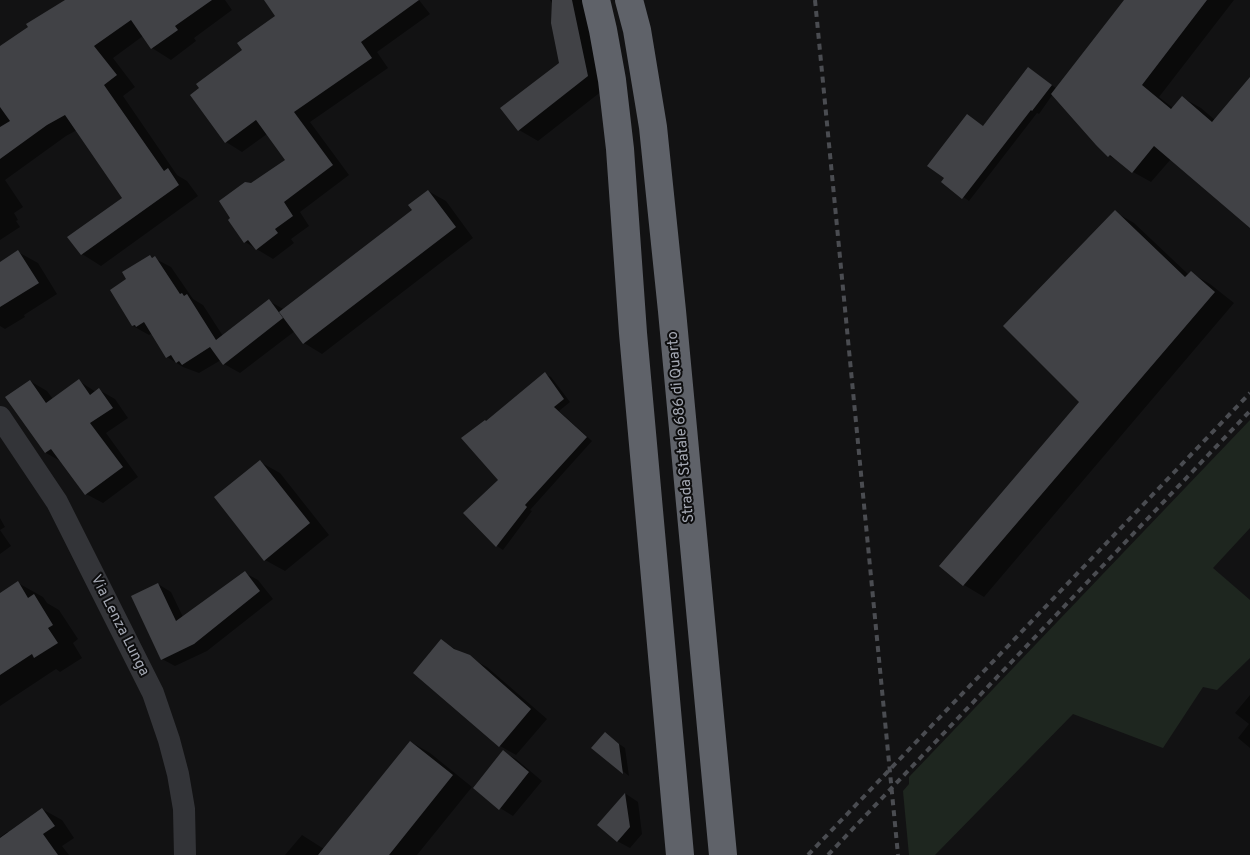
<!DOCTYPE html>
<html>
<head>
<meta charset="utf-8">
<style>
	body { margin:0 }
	canvas { display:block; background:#121213 }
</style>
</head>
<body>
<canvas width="1250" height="855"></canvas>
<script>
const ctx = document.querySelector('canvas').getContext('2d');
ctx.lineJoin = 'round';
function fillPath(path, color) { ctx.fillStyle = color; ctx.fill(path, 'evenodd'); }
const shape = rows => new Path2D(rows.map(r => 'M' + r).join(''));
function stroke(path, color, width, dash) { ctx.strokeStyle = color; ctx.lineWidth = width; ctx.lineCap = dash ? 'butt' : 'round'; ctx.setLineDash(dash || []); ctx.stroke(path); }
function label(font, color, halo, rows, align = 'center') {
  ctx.font = font + ' Overpass,sans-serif'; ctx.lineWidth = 4; ctx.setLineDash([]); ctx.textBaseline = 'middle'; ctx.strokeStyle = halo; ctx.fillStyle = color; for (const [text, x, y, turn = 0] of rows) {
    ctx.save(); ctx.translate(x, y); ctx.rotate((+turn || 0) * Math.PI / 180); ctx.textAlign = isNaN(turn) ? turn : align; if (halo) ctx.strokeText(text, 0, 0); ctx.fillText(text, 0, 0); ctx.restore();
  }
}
fillPath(shape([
	[1250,420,1250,528,1213,568,1250,600,1250,658,1217,690,1203,687,1163,748,1073,714,935,855,909,855,903,791,909,784,909,777]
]), '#1e261f');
fillPath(shape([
	[67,0,225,0,232,10,194,38,196,41,171,60,152,48,143,36,113,58,135,87,123,96,177,175,187,181,198,196,101,266,82,254,123,199,77,130,66,136,5,180,23,207,14,213,18,220,16,221,20,227,0,240,0,47],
	[265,0,419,0,430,14,377,52,388,68,310,122,349,175,300,212,309,226,291,239,294,243,273,259,245,242,252,185,287,160,267,134,242,152,226,142,243,51,277,16],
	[550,0,588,0,607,87,538,141,519,130,560,63,553,5],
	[1126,0,1234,0,1159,97,1173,108,1183,98,1201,108,1215,120,1250,79,1250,226,1171,159,1151,182,1133,172,1121,162,1109,156,1053,94,1039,114,1037,113,969,201,942,182,945,178,967,115,984,127,1034,72,1057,89],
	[428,191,446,201,473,238,322,354,304,343,295,331,240,373,224,364,221,360,199,373,183,367,167,357,154,336,151,334,149,335,133,326,128,280,150,256,171,267,193,299,203,305,223,336,269,301,285,310,414,210],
	[1115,212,1134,223,1189,275,1191,273,1210,284,1234,303,984,597,964,585,941,566,1081,402],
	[18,252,38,263,57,294,24,315,25,317,5,329,0,326,0,264],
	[545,374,551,377,570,402,559,411,592,441,530,510,532,511,503,550,497,546,500,480],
	[30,381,47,391,53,399,79,381,96,392,99,390,115,399,128,418,106,433,138,477,103,503,86,494,62,462,46,453],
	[260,462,280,473,329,535,285,571,265,560],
	[0,518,5,527,0,530,11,546,0,554],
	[245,573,258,580,273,599,207,651,175,666,162,659,158,584,171,592,183,617],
	[18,583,43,597,47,603,59,610,78,639,73,643,82,658,60,672,56,669,0,706,0,594],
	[441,640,463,654,487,667,547,719,516,755,500,746],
	[1250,695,1250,748,1238,738,1249,724,1235,713],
	[605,734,625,748,629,776,593,748],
	[411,742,430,753,472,787,417,855,285,855,302,835,324,849],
	[503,752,516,759,542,781,513,816,500,808],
	[626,794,638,802,642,834,630,848,617,841,599,825],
	[42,809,62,820,74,838,62,846,69,855,0,855,0,837,7,832,9,833]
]), '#0007');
fillPath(shape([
	[65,0,212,0,175,26,178,30,151,49,131,20,94,46,117,75,104,85,164,171,168,168,179,185,81,255,67,237,122,198,65,115,47,125,0,159,0,127,10,121,0,107,0,46,28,27,26,24],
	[264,0,419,0,361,42,372,58,294,112,333,165,284,202,293,216,275,229,278,233,256,250,248,240,244,243,228,220,230,218,219,201,245,182,251,183,285,160,256,120,225,143,190,95,199,88,196,84,242,50,237,43,275,16],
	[552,0,572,0,588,76,518,131,500,108,559,63,551,23],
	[1124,0,1207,0,1142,85,1171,109,1182,96,1212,122,1250,77,1250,228,1154,146,1132,173,1110,155,1108,157,1096,145,1051,94],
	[1028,67,1052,85,1032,111,1031,110,962,199,941,182,944,178,927,166,967,114,983,126],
	[428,190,456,227,303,344,279,312,412,210,408,205],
	[1115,210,1185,277,1191,271,1215,292,963,586,939,566,1079,402,1003,326],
	[18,250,39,283,0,307,0,262],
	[150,255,152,258,155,256,180,294,182,293,184,296,187,294,216,340,269,299,283,318,223,365,210,347,182,365,179,361,176,363,171,355,166,358,144,322,136,327,135,325,132,326,110,290,126,279,122,272],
	[545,372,564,399,554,407,587,437,525,505,527,507,496,547,463,513,498,480,461,438,485,420,486,421],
	[79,379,90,395,99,388,113,408,90,423,123,467,85,495,51,449,45,453,5,397,30,380,46,403],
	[260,460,310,523,264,561,214,497],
	[245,571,260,591,194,644,161,660,131,596,158,583,176,621],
	[18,581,28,598,34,594,53,625,48,628,58,643,34,658,32,654,0,675,0,593],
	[441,639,454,649,470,655,531,709,499,747,413,673],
	[605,732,619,744,623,774,591,748],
	[410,741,453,775,389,855,318,855],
	[503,750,529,772,499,810,473,788],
	[625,793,630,827,617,842,597,825],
	[42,808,55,826,43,834,58,855,0,855,0,838]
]), '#414246');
stroke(shape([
	[0,417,57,502,153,693,169,740,178,774,184,809,185,855]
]), '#333438', 22);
stroke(shape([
	[596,0,603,30,612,80,620,149,633,333,680,855],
	[629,0,637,30,653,127,672,311,723,855]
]), '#5f6269', 28);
stroke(shape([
	[815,0,898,855],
	[808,855,1250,393],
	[828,855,1250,411]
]), '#4a4c51', 4, [6, 5]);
label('15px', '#a4a8b3', '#0d0d0e', [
	["Strada Statale 686 di Quarto",682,427,-95],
	["Via Lenza Lunga",119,626,63]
]);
</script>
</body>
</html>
